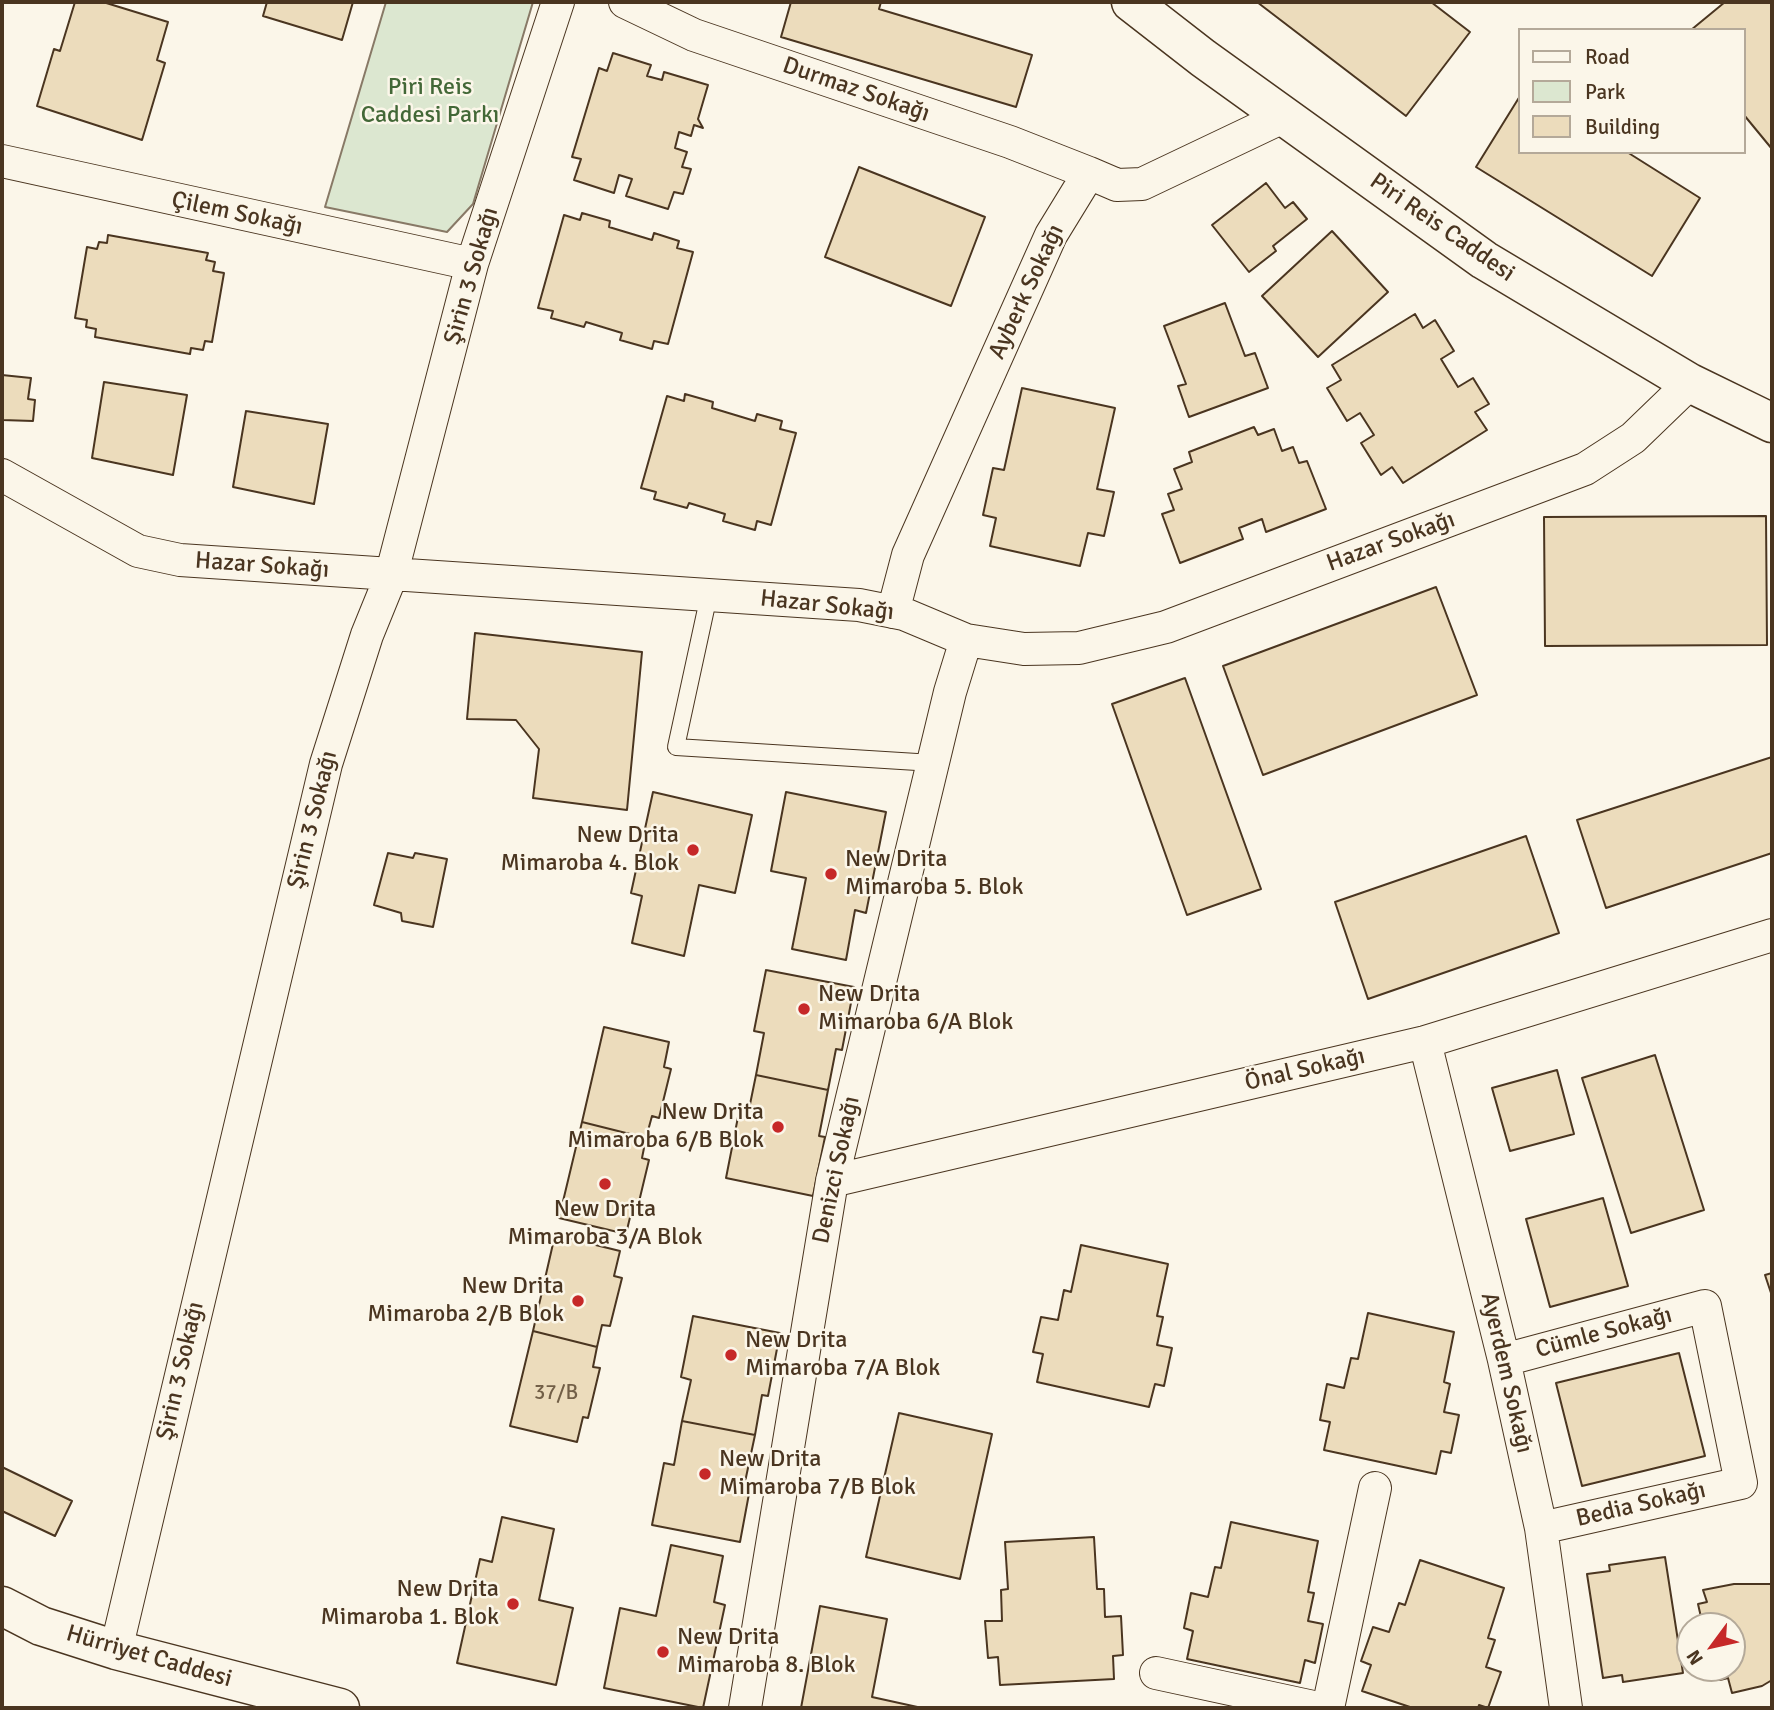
<!DOCTYPE html>
<html>
<head>
<meta charset="utf-8">
<style>
	body { margin:0 }
	#map { position:relative; width:1774px; height:1710px; overflow:hidden; background:#fbf6e9; font-family:Signika,sans-serif }
	canvas { display:block }
	.frame { position:absolute; inset:0; border:4px solid #4a3520; pointer-events:none }
	.legend { position:absolute; left:1518px; top:28px; width:228px; height:126px; box-sizing:border-box; background:#fbf6e9; border:2px solid #b4a999; margin:0; padding:9px 12px; list-style:none; font-size:21px; color:#4a3520 }
	.legend li { display:flex; align-items:center; gap:14px; height:35px }
	.legend b { width:35px; border:2px solid #b4a999 }
	.north { position:absolute; left:1676px; top:1612px; width:70px; height:70px; box-sizing:border-box; background:#fbf6e9; border:2px solid #b4a999; border-radius:50%; rotate:237deg; font-size:19px; font-weight:700; line-height:28px; text-align:center; color:#4a3520 }
	.north::after { content:''; display:block; margin:auto; width:24px; height:32px; background:#c62828; clip-path:polygon(50% 0,100% 100%,50% 72%,0 100%) }
</style>
</head>
<body>
<div id="map">
<canvas width="1774" height="1710"></canvas>
<div class="frame"></div>
<ul class="legend">
<li><b style="height:9px;background:#fbf6e9"></b>Road</li>
<li><b style="height:19px;background:#dce7d0"></b>Park</li>
<li><b style="height:19px;background:#ecdcbc"></b>Building</li>
</ul>
<div class="north">N</div>
</div>
<script>
const ctx = document.querySelector('canvas').getContext('2d');
ctx.lineJoin = 'round';
function fillPath(path, color) { ctx.fillStyle = color; ctx.fill(path, 'evenodd'); }
const shape = rows => new Path2D(rows.map(r => 'M' + r).join(''));
function stroke(path, color, width, dash) { ctx.strokeStyle = color; ctx.lineWidth = width; ctx.lineCap = dash ? 'butt' : 'round'; ctx.setLineDash(dash || []); ctx.stroke(path); }
function label(font, color, halo, rows, align = 'center') {
  ctx.font = font + ' Signika,sans-serif'; ctx.lineWidth = 5; ctx.setLineDash([]); ctx.textBaseline = 'middle'; ctx.strokeStyle = halo; ctx.fillStyle = color; for (const [text, x, y, turn = 0] of rows) {
    ctx.save(); ctx.translate(x, y); ctx.rotate((+turn || 0) * Math.PI / 180); ctx.textAlign = isNaN(turn) ? turn : align; if (halo) ctx.strokeText(text, 0, 0); ctx.fillText(text, 0, 0); ctx.restore();
  }
}
const green = shape([
	[386,2,533,2,473,204,447,232,325,207,386,2]
]);
fillPath(green, '#dce7d0');
stroke(green, '#887966', 2);
const building = shape([
	[75,2,103,2,168,22,157,60,165,63,142,140,37,106,54,49,60,51,75,2],
	[267,2,353,2,342,40,263,16,267,2],
	[791,2,881,2,879,9,1032,55,1016,107,781,37,791,2],
	[1257,2,1431,2,1470,32,1406,116,1257,2],
	[1725,2,1772,3,1772,149,1744,115,1744,30,1691,30,1725,2],
	[613,53,651,65,647,76,662,80,664,72,708,85,698,119,703,128,694,125,691,136,679,132,675,148,687,152,682,167,691,169,683,194,674,192,668,209,626,196,632,179,619,175,614,193,574,180,581,159,572,157,599,68,607,71,613,53],
	[1520,96,1520,152,1627,152,1700,198,1652,276,1476,167,1520,96],
	[859,167,985,217,951,306,825,257,859,167],
	[1266,183,1285,208,1293,202,1307,219,1273,246,1276,251,1249,272,1212,225,1266,183],
	[582,213,610,221,609,227,652,240,654,233,679,241,677,248,693,252,668,344,654,341,652,349,620,340,622,333,586,322,584,327,551,318,553,311,538,308,564,215,580,220,582,213],
	[1332,231,1388,292,1318,357,1262,296,1332,231],
	[108,235,208,253,206,260,215,262,213,271,224,273,212,342,205,341,203,350,191,348,190,354,95,337,96,329,86,327,87,320,75,318,87,247,97,249,99,242,107,243,108,235],
	[1225,303,1245,356,1255,353,1268,388,1189,417,1178,386,1186,384,1164,326,1225,303],
	[1415,314,1423,328,1435,320,1454,351,1441,359,1458,387,1473,378,1489,404,1475,412,1487,430,1403,483,1392,467,1381,475,1361,443,1374,435,1360,413,1347,421,1327,388,1341,380,1332,365,1415,314],
	[2,375,31,378,28,399,35,400,33,421,2,420,2,375],
	[104,382,187,395,173,475,92,458,104,382],
	[1022,388,1115,408,1097,489,1114,492,1104,536,1088,533,1080,566,990,546,996,518,983,515,993,468,1004,470,1022,388],
	[685,394,713,402,712,408,755,421,757,414,782,421,780,429,796,433,771,525,757,521,755,530,723,521,725,514,689,503,687,508,654,499,656,492,641,488,667,396,684,401,685,394],
	[246,411,328,424,314,504,233,487,246,411],
	[1254,427,1258,435,1274,429,1282,451,1293,447,1299,463,1307,461,1326,509,1266,532,1262,519,1239,528,1243,539,1180,563,1162,514,1174,510,1168,494,1182,489,1174,469,1192,462,1189,452,1254,427],
	[1766,516,1767,645,1545,646,1544,517,1766,516],
	[1436,587,1477,695,1263,775,1223,666,1436,587],
	[475,633,642,652,627,810,533,798,539,749,516,720,467,719,475,633],
	[1185,678,1261,889,1187,915,1112,704,1185,678],
	[1772,757,1772,853,1606,908,1577,820,1772,757],
	[653,792,752,815,735,893,699,885,684,956,632,943,642,896,631,893,653,792],
	[786,792,886,812,866,913,855,910,846,960,792,949,806,878,771,871,786,792],
	[1526,836,1559,933,1368,999,1335,902,1526,836],
	[388,853,413,858,415,853,447,859,433,927,402,921,401,913,374,905,388,853],
	[766,970,854,987,842,1050,836,1049,828,1090,756,1075,764,1033,754,1031,766,970],
	[604,1027,669,1042,664,1067,671,1069,659,1118,652,1116,646,1138,582,1122,604,1027],
	[1655,1055,1704,1210,1631,1233,1582,1078,1655,1055],
	[1557,1070,1574,1134,1510,1151,1492,1088,1557,1070],
	[756,1075,828,1090,819,1136,825,1137,813,1196,726,1178,738,1117,747,1119,756,1075],
	[582,1122,646,1138,642,1158,649,1160,637,1210,632,1209,626,1234,559,1218,582,1122],
	[1603,1198,1628,1286,1550,1307,1526,1219,1603,1198],
	[555,1235,620,1251,614,1276,622,1278,610,1326,602,1325,597,1347,533,1331,555,1235],
	[1081,1245,1168,1264,1157,1316,1163,1317,1157,1345,1172,1348,1164,1386,1155,1384,1149,1407,1037,1382,1043,1354,1033,1352,1041,1317,1058,1320,1064,1290,1071,1292,1081,1245],
	[1772,1273,1772,1296,1765,1275,1772,1273],
	[1368,1313,1454,1332,1444,1382,1450,1384,1444,1412,1459,1415,1451,1453,1441,1451,1436,1474,1324,1450,1330,1422,1320,1420,1327,1384,1344,1388,1351,1358,1358,1359,1368,1313],
	[693,1316,780,1333,768,1396,762,1395,755,1435,682,1421,691,1380,681,1377,693,1316],
	[533,1331,597,1347,593,1367,600,1368,588,1418,583,1417,577,1442,510,1426,533,1331],
	[1679,1353,1705,1456,1582,1486,1556,1383,1679,1353],
	[899,1413,992,1434,960,1579,866,1557,899,1413],
	[682,1421,755,1435,745,1482,751,1483,740,1542,652,1525,664,1463,674,1465,682,1421],
	[2,1467,72,1501,55,1536,2,1511,2,1467],
	[502,1517,554,1529,539,1600,573,1608,556,1685,457,1663,480,1559,492,1562,502,1517],
	[1231,1522,1318,1541,1308,1592,1314,1593,1308,1621,1323,1624,1315,1663,1305,1660,1300,1683,1187,1659,1193,1631,1184,1628,1191,1593,1208,1597,1215,1567,1221,1568,1231,1522],
	[1094,1537,1097,1589,1104,1589,1105,1617,1121,1616,1123,1655,1113,1656,1114,1679,1000,1685,998,1657,988,1658,985,1621,1002,1621,1001,1590,1008,1589,1005,1542,1094,1537],
	[671,1545,723,1556,714,1602,725,1605,703,1708,604,1688,620,1608,656,1616,671,1545],
	[1665,1557,1683,1673,1623,1682,1622,1675,1603,1678,1587,1574,1610,1571,1609,1565,1665,1557],
	[1420,1560,1504,1588,1488,1638,1495,1640,1486,1667,1501,1672,1488,1708,1479,1705,1478,1708,1413,1708,1362,1691,1371,1665,1361,1661,1373,1627,1389,1632,1399,1603,1405,1605,1420,1560],
	[1734,1584,1772,1584,1772,1680,1762,1686,1732,1693,1728,1678,1720,1680,1717,1668,1732,1668,1732,1626,1703,1626,1698,1604,1707,1602,1703,1590,1734,1584],
	[820,1606,887,1619,872,1697,922,1708,801,1708,820,1606]
]);
fillPath(building, '#ecdcbc');
stroke(building, '#4a3520', 2);
const lane = shape([
	[709,595,676,747,933,763]
]);
const street = shape([
	[625,2,694,35,1010,142,1089,173],
	[2,161,472,264],
	[2,475,138,551,180,560,859,605,904,614,966,640,1024,649,1079,648,1166,627,1585,469,1633,438,1690,383],
	[893,612,908,555,1051,235,1089,173,1117,185,1142,184,1283,117],
	[1425,1042,1504,1360,1541,1528,1566,1708],
	[832,1181,1425,1042,1772,935],
	[1504,1360,1705,1306,1741,1483,1541,1528],
	[116,1650,326,764,367,635,391,576,472,264,558,2],
	[1156,1673,1318,1708],
	[745,1708,832,1181,950,692,966,640],
	[1328,1708,1375,1488]
]);
const secondary = shape([
	[1131,2,1203,58,1484,260,1690,383,1772,423],
	[2,1606,41,1626,116,1650,340,1708]
]);
stroke(lane, '#4a3520', 18);
stroke(street, '#4a3520', 34);
stroke(secondary, '#4a3520', 41);
stroke(lane, '#fbf6e9', 16);
stroke(street, '#fbf6e9', 32);
stroke(secondary, '#fbf6e9', 38);
for (const [x, y, r, color] of [
	[693,850,7,"#c62828"],
	[831,874,7,"#c62828"],
	[804,1009,7,"#c62828"],
	[778,1127,7,"#c62828"],
	[605,1184,7,"#c62828"],
	[578,1301,7,"#c62828"],
	[731,1355,7,"#c62828"],
	[705,1474,7,"#c62828"],
	[513,1604,7,"#c62828"],
	[663,1652,7,"#c62828"]
]) { const dot = new Path2D(); dot.arc(x, y, r, 0, 2 * Math.PI); ctx.fillStyle = color; ctx.fill(dot); stroke(dot, '#fbf6e9', 2.5); }
label('21px', '#725f47', null, [
	["37/B",556,1393]
]);
label('24px', '#436837', '#fbf6e9', [
	["Piri Reis",430,88],
	["Caddesi Parkı",430,116]
]);
label('24px', '#4a3520', '#fbf6e9', [
	["Durmaz Sokağı",856,90,19],
	["Çilem Sokağı",237,214,12],
	["Piri Reis Caddesi",1442,228,35],
	["Şirin 3 Sokağı",472,276,-74],
	["Ayberk Sokağı",1027,292,-65],
	["Hazar Sokağı",1391,542,-20],
	["Hazar Sokağı",262,566,4],
	["Hazar Sokağı",827,606,6],
	["Şirin 3 Sokağı",313,820,-76],
	["Önal Sokağı",1305,1070,-13],
	["Denizci Sokağı",837,1170,-78],
	["Cümle Sokağı",1604,1333,-15],
	["Şirin 3 Sokağı",181,1371,-77],
	["Ayerdem Sokağı",1506,1373,77],
	["Bedia Sokağı",1641,1505,-13],
	["Hürriyet Caddesi",149,1657,16]
]);
label('24px', '#4a3520', '#fbf6e9', [
	["New Drita",679,836,"right"],
	["Mimaroba 4. Blok",679,864,"right"],
	["New Drita",845,860],
	["Mimaroba 5. Blok",845,888],
	["New Drita",818,995],
	["Mimaroba 6/A Blok",818,1023],
	["New Drita",764,1113,"right"],
	["Mimaroba 6/B Blok",764,1141,"right"],
	["New Drita",605,1210,"center"],
	["Mimaroba 3/A Blok",605,1238,"center"],
	["New Drita",564,1287,"right"],
	["Mimaroba 2/B Blok",564,1315,"right"],
	["New Drita",745,1341],
	["Mimaroba 7/A Blok",745,1369],
	["New Drita",719,1460],
	["Mimaroba 7/B Blok",719,1488],
	["New Drita",499,1590,"right"],
	["Mimaroba 1. Blok",499,1618,"right"],
	["New Drita",677,1638],
	["Mimaroba 8. Blok",677,1666]
], 'left');
</script>
</body>
</html>
